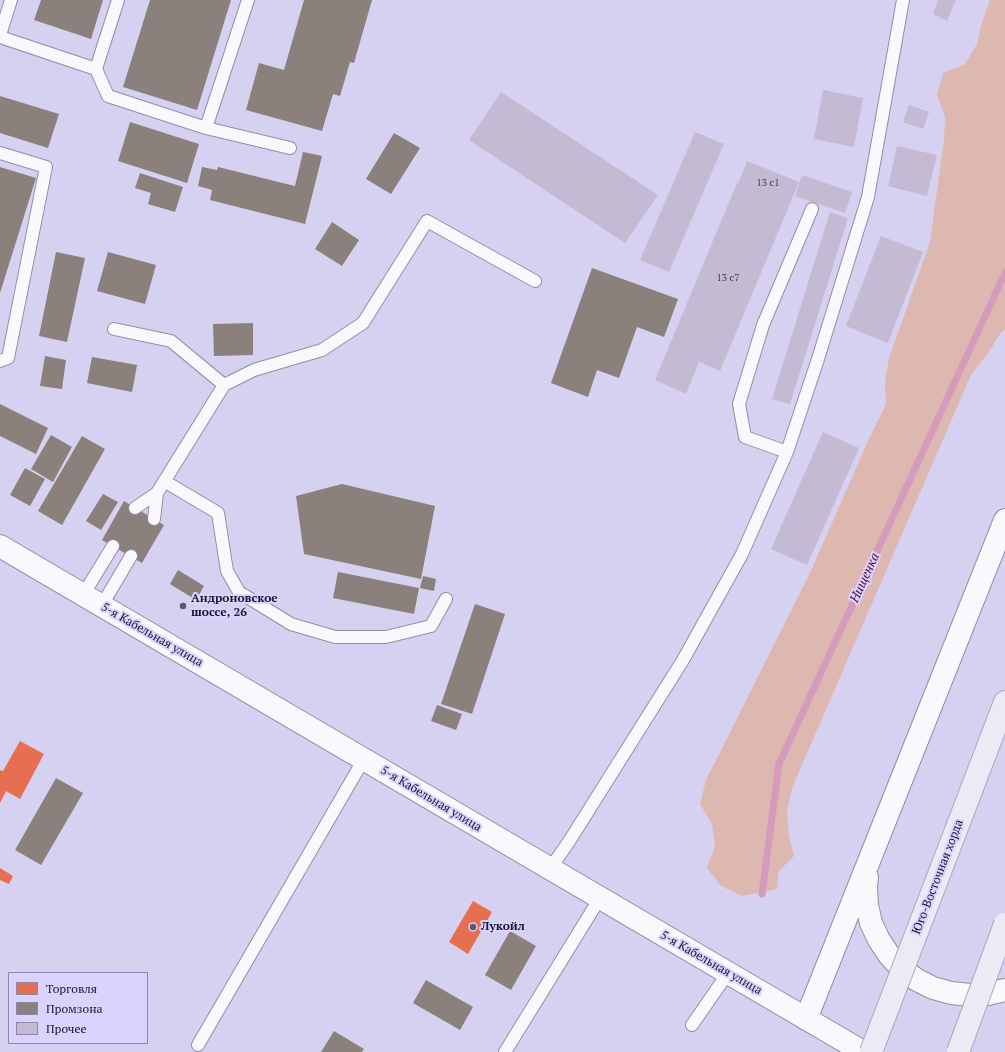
<!DOCTYPE html>
<html>
<head>
<meta charset="utf-8">
<style>
	body { margin:0 }
	#map { position:relative; width:1005px; height:1052px; overflow:hidden; background:#d6d1f0; font-family:"PT Serif",serif }
	canvas { display:block }
	.legend { position:absolute; left:8px; top:972px; width:140px; height:72px; box-sizing:border-box; background:#dbd3ff; border:1px solid #8e87ab; margin:0; padding:5px 7px; list-style:none; font-size:12px; color:#1a142e }
	.legend li { display:flex; align-items:center; gap:8px; height:20px }
	.legend b { width:20px; border:1px solid #8e87ab }
</style>
</head>
<body>
<div id="map">
<canvas width="1005" height="1052"></canvas>
<ul class="legend">
<li><b style="height:11px;background:#e76f51"></b>Торговля</li>
<li><b style="height:11px;background:#8a817c"></b>Промзона</li>
<li><b style="height:11px;background:#c4bad4"></b>Прочее</li>
</ul>
</div>
<script>
const ctx = document.querySelector('canvas').getContext('2d');
ctx.lineJoin = 'round';
function fillPath(path, color) { ctx.fillStyle = color; ctx.fill(path, 'evenodd'); }
const shape = rows => new Path2D(rows.map(r => 'M' + r).join(''));
function stroke(path, color, width, dash) { ctx.strokeStyle = color; ctx.lineWidth = width; ctx.lineCap = dash ? 'butt' : 'round'; ctx.setLineDash(dash || []); ctx.stroke(path); }
function label(font, color, halo, rows, align = 'center') {
  ctx.font = font + ' "PT Serif",serif'; ctx.lineWidth = 4; ctx.setLineDash([]); ctx.textBaseline = 'middle'; ctx.strokeStyle = halo; ctx.fillStyle = color; for (const [text, x, y, turn = 0] of rows) {
    ctx.save(); ctx.translate(x, y); ctx.rotate((+turn || 0) * Math.PI / 180); ctx.textAlign = isNaN(turn) ? turn : align; if (halo) ctx.strokeText(text, 0, 0); ctx.fillText(text, 0, 0); ctx.restore();
  }
}
fillPath(shape([
	[990,0,1005,0,1005,329,1000,334,988,353,971,375,792,788,787,812,789,835,794,856,778,872,777,889,742,896,721,886,707,868,715,846,712,824,700,804,706,780,810,573,868,441,886,404,885,382,889,358,930,242,944,140,945,117,937,94,943,73,965,64,977,44,982,22]
]), '#dcb8b1');
fillPath(shape([
	[20,741,44,754,20,799,6,791,0,803,0,770,3,771],
	[0,868,13,876,9,884,0,880],
	[473,901,492,912,468,954,449,942]
]), '#e76f51');
fillPath(shape([
	[41,0,103,0,91,39,34,20],
	[150,0,231,0,197,110,123,87],
	[304,0,372,0,354,63,350,62,340,96,333,94,322,131,246,110,259,63,284,70],
	[0,96,59,114,48,148,0,133],
	[130,122,199,144,187,183,118,161],
	[394,133,420,148,391,194,366,179],
	[303,152,322,156,305,224,210,200,212,190,198,186,202,167,217,170,218,167,295,186],
	[0,167,36,178,0,293],
	[140,173,183,187,175,212,148,204,151,193,135,188],
	[332,222,359,240,342,266,315,249],
	[56,252,85,258,67,342,39,336],
	[108,252,156,265,145,304,97,291],
	[592,268,678,299,664,337,637,327,619,378,597,370,588,397,551,383],
	[253,323,253,355,214,356,213,324],
	[45,356,66,360,62,389,40,386],
	[92,357,137,365,132,392,87,383],
	[0,404,48,428,36,454,0,436],
	[51,435,72,447,53,482,31,469],
	[82,436,105,449,62,525,38,511],
	[25,468,45,479,30,506,10,495],
	[342,484,435,506,421,579,304,554,296,496],
	[103,494,118,502,101,530,86,521],
	[124,501,164,525,142,563,102,540],
	[178,570,204,586,196,600,170,584],
	[338,572,419,588,414,614,333,598],
	[423,576,436,579,434,591,420,588],
	[475,604,505,614,472,714,441,704],
	[437,705,462,714,456,730,431,721],
	[56,778,83,793,41,865,15,850],
	[510,931,536,946,511,990,485,975],
	[426,980,473,1007,460,1030,413,1003],
	[334,1031,364,1049,362,1052,321,1052]
]), '#8a817c');
stroke(shape([
	[762,894,779,764,1005,273]
]), '#d59bbc', 7);
fillPath(shape([
	[938,0,956,0,947,21,933,14],
	[823,90,863,98,854,147,814,139],
	[501,92,658,195,625,243,469,140],
	[909,105,929,112,923,129,903,122],
	[695,132,724,144,669,272,640,260],
	[897,146,937,155,927,196,888,186],
	[747,161,799,182,720,371,699,362,686,394,655,380,737,183,738,184],
	[802,175,852,192,845,213,795,196],
	[830,212,848,218,790,404,772,399],
	[881,236,923,252,888,343,846,326],
	[823,432,859,448,807,565,771,549]
]), '#c4bad4');
const service = shape([
	[0,35,11,0],
	[0,37,96,69,118,0],
	[96,69,108,96,206,128,248,0],
	[206,128,290,148],
	[0,153,46,167,8,358,0,361],
	[114,329,171,341,224,385],
	[787,452,745,437,739,404,763,325,812,209],
	[164,481,218,513,227,571,239,592,291,624,335,637,386,637,431,626,446,599],
	[135,508,157,493,224,385,254,370,322,350,363,323,427,221,535,281],
	[154,519,157,493],
	[83,595,113,546],
	[102,605,131,556],
	[550,869,570,840,683,660,742,554,787,452,818,359,868,197,903,0],
	[692,1025,728,973],
	[198,1045,364,759],
	[505,1052,600,898]
]);
const tertiary = shape([
	[0,546,863,1052],
	[867,877,866,887,867,905,871,923,879,940,889,955,902,969,917,980,933,988,951,993,970,995,988,994,1005,990],
	[806,1019,1005,520]
]);
const primary = shape([
	[958,825,1005,702]
]);
stroke(service, '#928da7', 14);
stroke(tertiary, '#928da7', 24);
stroke(primary, '#aba6bf', 24);
stroke(service, '#f9f8fd', 12);
stroke(tertiary, '#f9f8fd', 22);
stroke(primary, '#eceaf4', 22);
const primaryBridge = shape([
	[871,1052,958,825],
	[958,1052,1005,924]
]);
stroke(primaryBridge, '#aba6bf', 24, []);
stroke(primaryBridge, '#eceaf4', 22);
for (const [x, y, r, color] of [
	[183,606,4,"#5c5672"],
	[473,927,4,"#5c5672"]
]) { const dot = new Path2D(); dot.arc(x, y, r, 0, 2 * Math.PI); ctx.fillStyle = color; ctx.fill(dot); stroke(dot, '#dbd3ff', 1.5); }
label('10px', '#453e58', null, [
	["13 с1",768,183],
	["13 с7",728,278]
]);
label('bold 12px', '#1a142e', '#dbd3ff', [
	["Андроновское",191,599],
	["шоссе, 26",191,613],
	["Лукойл",481,927]
], 'left');
label('12px', '#1a142e', '#dbd3ff', [
	["5-я Кабельная улица",152,635,30],
	["5-я Кабельная улица",431,799,31],
	["Юго-Восточная хорда",938,877,-69],
	["5-я Кабельная улица",711,963,30]
]);
label('italic 13px', '#520931', '#dbd3ff', [
	["Нищенка",865,578,-65]
]);
</script>
</body>
</html>
